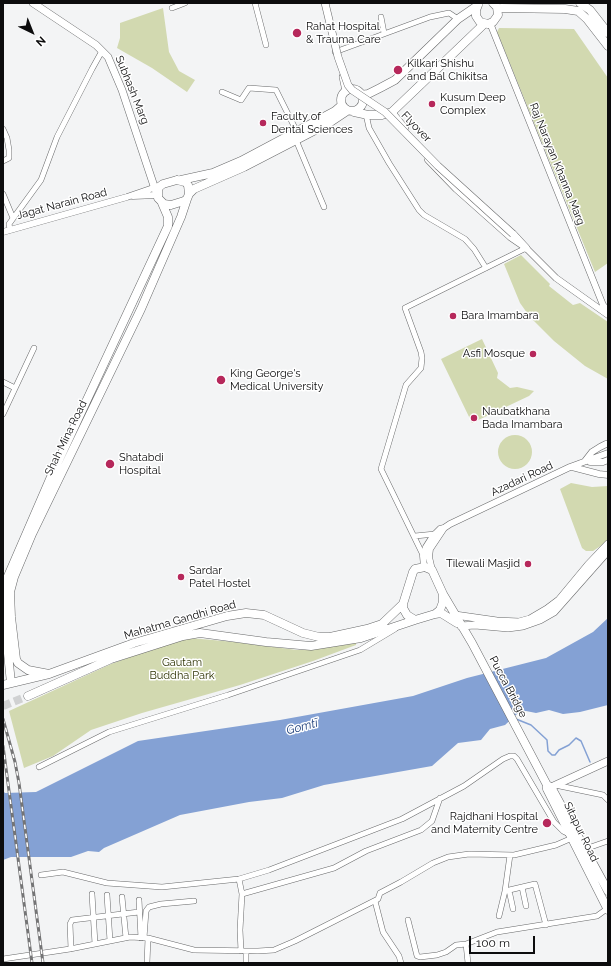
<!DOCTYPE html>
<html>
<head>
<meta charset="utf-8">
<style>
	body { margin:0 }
	#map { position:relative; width:611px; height:966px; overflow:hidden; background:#f3f4f5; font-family:Raleway,sans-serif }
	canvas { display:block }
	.frame { position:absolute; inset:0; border:4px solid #0c0c0d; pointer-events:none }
	.north { position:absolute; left:12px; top:12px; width:40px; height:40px; -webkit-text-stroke:3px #fff; paint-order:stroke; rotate:137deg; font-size:11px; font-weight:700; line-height:16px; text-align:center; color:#0c0c0d }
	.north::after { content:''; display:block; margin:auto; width:14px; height:18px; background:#0c0c0d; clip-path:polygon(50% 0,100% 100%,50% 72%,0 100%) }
	.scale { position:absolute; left:469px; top:936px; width:66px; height:18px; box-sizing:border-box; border:2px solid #0c0c0d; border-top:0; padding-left:5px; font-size:12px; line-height:14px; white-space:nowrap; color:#0c0c0d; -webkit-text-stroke:3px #fff; paint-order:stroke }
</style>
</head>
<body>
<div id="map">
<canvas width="611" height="966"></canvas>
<div class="frame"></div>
<div class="north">N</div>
<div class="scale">100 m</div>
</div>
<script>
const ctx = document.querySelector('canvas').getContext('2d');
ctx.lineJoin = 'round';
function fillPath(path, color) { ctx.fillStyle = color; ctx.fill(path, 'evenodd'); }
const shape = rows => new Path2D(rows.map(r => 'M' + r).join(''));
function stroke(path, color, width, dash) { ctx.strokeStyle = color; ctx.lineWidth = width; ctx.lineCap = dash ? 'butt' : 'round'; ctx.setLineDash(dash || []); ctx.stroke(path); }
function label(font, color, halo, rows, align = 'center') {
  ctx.font = font + ' Raleway,sans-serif'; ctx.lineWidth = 3; ctx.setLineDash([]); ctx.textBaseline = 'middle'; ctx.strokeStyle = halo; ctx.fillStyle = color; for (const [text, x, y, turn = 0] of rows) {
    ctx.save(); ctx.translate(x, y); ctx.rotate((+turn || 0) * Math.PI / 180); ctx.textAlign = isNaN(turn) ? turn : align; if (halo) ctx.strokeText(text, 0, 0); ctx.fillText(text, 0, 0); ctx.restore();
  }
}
fillPath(shape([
	[163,8,169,52,179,71,195,80,187,92,152,68,117,48,120,38,120,23],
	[499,28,574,29,608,78,608,263,595,272,497,32],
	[521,255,550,284,549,286,573,305,580,303,608,322,608,379,585,366,554,341,530,317,520,303,504,264],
	[482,339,498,373,497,378,510,388,517,387,534,391,529,396,472,423,441,359],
	'498 452a17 17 0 1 1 34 0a17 17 0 1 1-34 0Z',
	[571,483,592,487,608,486,608,541,593,551,586,551,582,548,560,489],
	[190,638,235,642,297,650,316,649,356,641,356,645,313,661,240,685,142,713,91,730,53,756,24,768,9,711,111,664,173,641]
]), '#d2d9b0');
fillPath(shape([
	[608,618,608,705,580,712,563,714,549,710,536,713,526,711,517,714,505,725,490,729,481,740,458,743,432,766,324,785,282,798,249,802,180,815,104,848,99,852,88,851,71,857,11,857,3,860,3,791,5,793,36,792,138,741,280,720,413,696,467,678,546,658,593,632]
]), '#84a1d4');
stroke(shape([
	[516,719,531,725,545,738,547,740,548,751,552,755,555,755,559,750,569,745,576,738,581,741,590,762]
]), '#84a1d4', 1.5);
stroke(shape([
	[3,706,28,696]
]), '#d0d1d2', 8, [8, 4]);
const minor = shape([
	[255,3,266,45],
	[172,8,185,3],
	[381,17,384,33],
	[335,52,430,17,449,13,458,19],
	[222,92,241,100,249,88,276,90,297,132],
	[366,114,369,128,389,163,419,210,424,215,465,239,474,249,486,268],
	[3,129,7,138,9,150,9,158,3,161],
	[296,140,324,207],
	[3,194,13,218],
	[10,229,9,224,41,180,57,137,92,69,102,51],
	[3,382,15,388],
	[3,414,34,348],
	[415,536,435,534],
	[423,555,381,469,406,385,421,368,422,358,421,352,405,308,526,248],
	[39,767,109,732,228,695,360,650,395,629],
	[555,785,603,795,608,800],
	[585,849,608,841],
	[41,875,63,872,107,883,162,887,239,879],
	[522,887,526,906],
	[509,890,513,909],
	[505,891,535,884,546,925],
	[92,894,95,944],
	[242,894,239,879,269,870,402,819,464,786,503,759,510,756,514,756,517,759,554,822,563,831,569,834],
	[107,895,110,941],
	[122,897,126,938],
	[139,900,141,938],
	[375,901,383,932,399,956,401,963],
	[499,916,505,891,510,855],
	[408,920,417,956,420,957,437,955,446,952,456,945,466,944,497,932,597,916,608,908],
	[144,938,146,911,149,907,161,904,194,901],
	[466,944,468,963],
	[71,949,70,924,72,920,139,912],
	[241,951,240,930,242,894,334,868,366,851,421,830,432,821,440,798],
	[246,951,246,963],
	[3,959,70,949,130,937,148,938,194,950,258,951,274,950,295,941,378,899,380,893,401,882,433,863,448,857,469,854,514,855,556,845,572,838],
	[147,963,148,938]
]);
const tertiary = shape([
	[490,23,603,305,608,311],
	[392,112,405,128],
	[428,160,456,189,510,237,526,248,556,278,608,315],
	[133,196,157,195],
	[3,232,127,197,159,186],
	[585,461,592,452,600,447,606,444],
	[590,462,603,462,608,460],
	[572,467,599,474,608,475],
	[424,567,423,556,426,547,433,536,440,529,444,528,450,524,570,467,608,453],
	[432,570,429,557,430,549,444,528]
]);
const secondary = shape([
	[33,3,96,45,108,57,122,90,157,195],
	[343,77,346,91],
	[513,234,526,248],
	[455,615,497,621,519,622,530,619,547,609,559,600,588,565,608,544],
	[461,626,475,625,508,628,523,626,540,620,554,612,608,551],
	[547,789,608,761]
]);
const primary = shape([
	[580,3,590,10,608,33],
	[478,5,476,10,476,16,480,22,488,24,493,22,498,15,497,7,493,3],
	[498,10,501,8,565,9,578,11,587,19,608,46],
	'341 100a11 11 0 1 1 22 0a11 11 0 1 1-22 0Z',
	[361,95,368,94,380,88,395,80,458,19,477,6],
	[354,112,368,115,382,115,392,112,484,24],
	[177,180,185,182,188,185,189,194,187,199,184,201,171,205,164,204,158,198,158,191,159,187,163,184,177,180],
	[181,180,213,173,241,161,335,111,342,105],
	[189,194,194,189,244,167,329,123,347,111],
	[425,567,432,570,443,594,443,602,440,610,435,614,415,620,407,615,403,608,403,604,413,572,415,569,425,567],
	[443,594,472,643,547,785],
	[435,614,441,613,457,623],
	[49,674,28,670,18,663,16,659,11,617,10,592,14,577,32,534,141,309,181,217,187,199],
	[11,683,4,614,3,591,8,576,50,479,168,226,168,217,162,203],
	[3,685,49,674,134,643,227,616,246,613,264,615,303,633,319,637,330,637,367,629,382,624,403,604],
	[28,696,111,659,183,636,200,633,266,642,311,646,361,638,415,620],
	[608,891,551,787,547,785,547,789,608,910]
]);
stroke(minor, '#68696a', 6);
stroke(tertiary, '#68696a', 7);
stroke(secondary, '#68696a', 8);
stroke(primary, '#68696a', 9);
stroke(minor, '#fff', 5);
stroke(tertiary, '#fff', 6);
stroke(secondary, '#fff', 7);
stroke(primary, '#fff', 8);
const rail = shape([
	[3,719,15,762,19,783,43,963],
	[3,746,32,963]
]);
stroke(rail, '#747475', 3);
stroke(rail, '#fff', 1.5, [4.5]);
const secondaryBridge = shape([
	[325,3,338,57,348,85,352,90,385,112,438,166,513,234]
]);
stroke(secondaryBridge, '#68696a', 8, []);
stroke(secondaryBridge, '#fff', 7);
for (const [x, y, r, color] of [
	[297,33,5,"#b6285b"],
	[398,70,5,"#b6285b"],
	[432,104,4,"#b6285b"],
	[263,123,4,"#b6285b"],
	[453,316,4,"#b6285b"],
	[533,354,4,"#b6285b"],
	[221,380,5,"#b6285b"],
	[474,418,4,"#b6285b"],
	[110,464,5,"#b6285b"],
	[528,564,4,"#b6285b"],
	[181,577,4,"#b6285b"],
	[547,823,5,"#b6285b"]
]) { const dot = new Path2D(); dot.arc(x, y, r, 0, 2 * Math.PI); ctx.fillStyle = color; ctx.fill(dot); stroke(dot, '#fff', 1.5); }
label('11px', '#0c0c0d', '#fff', [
	["Rahat Hospital",306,27],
	["& Trauma Care",306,40],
	["Kilkari Shishu",407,64],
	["and Bal Chikitsa",407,77],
	["Kusum Deep",440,98],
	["Complex",440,111],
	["Faculty of",271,117],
	["Dental Sciences",271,130],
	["Bara Imambara",461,316],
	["Asfi Mosque",525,354,"right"],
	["King George's",230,374],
	["Medical University",230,387],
	["Naubatkhana",482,412],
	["Bada Imambara",482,425],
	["Shatabdi",119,458],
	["Hospital",119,471],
	["Tilewali Masjid",520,564,"right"],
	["Sardar",189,571],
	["Patel Hostel",189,584],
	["Rajdhani Hospital",538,817,"right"],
	["and Maternity Centre",538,830,"right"]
], 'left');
label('11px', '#0c0c0d', '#fff', [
	["Subhash Marg",132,90,68],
	["Flyover",416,127,46],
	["Raj Narayan Khanna Marg",557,164,68],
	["Jagat Narain Road",62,204,-15],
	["Shah Mina Road",66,438,-64],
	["Azadari Road",522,479,-25],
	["Mahatma Gandhi Road",180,620,-16],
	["Pucca Bridge",508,687,62],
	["Sitapur Road",581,832,64]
]);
label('11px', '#2d3202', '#fff', [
	["Gautam",182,663],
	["Buddha Park",182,676]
]);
label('italic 12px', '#1b3c79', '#fff', [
	["Gomtī",302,727,-15]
]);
</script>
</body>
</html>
